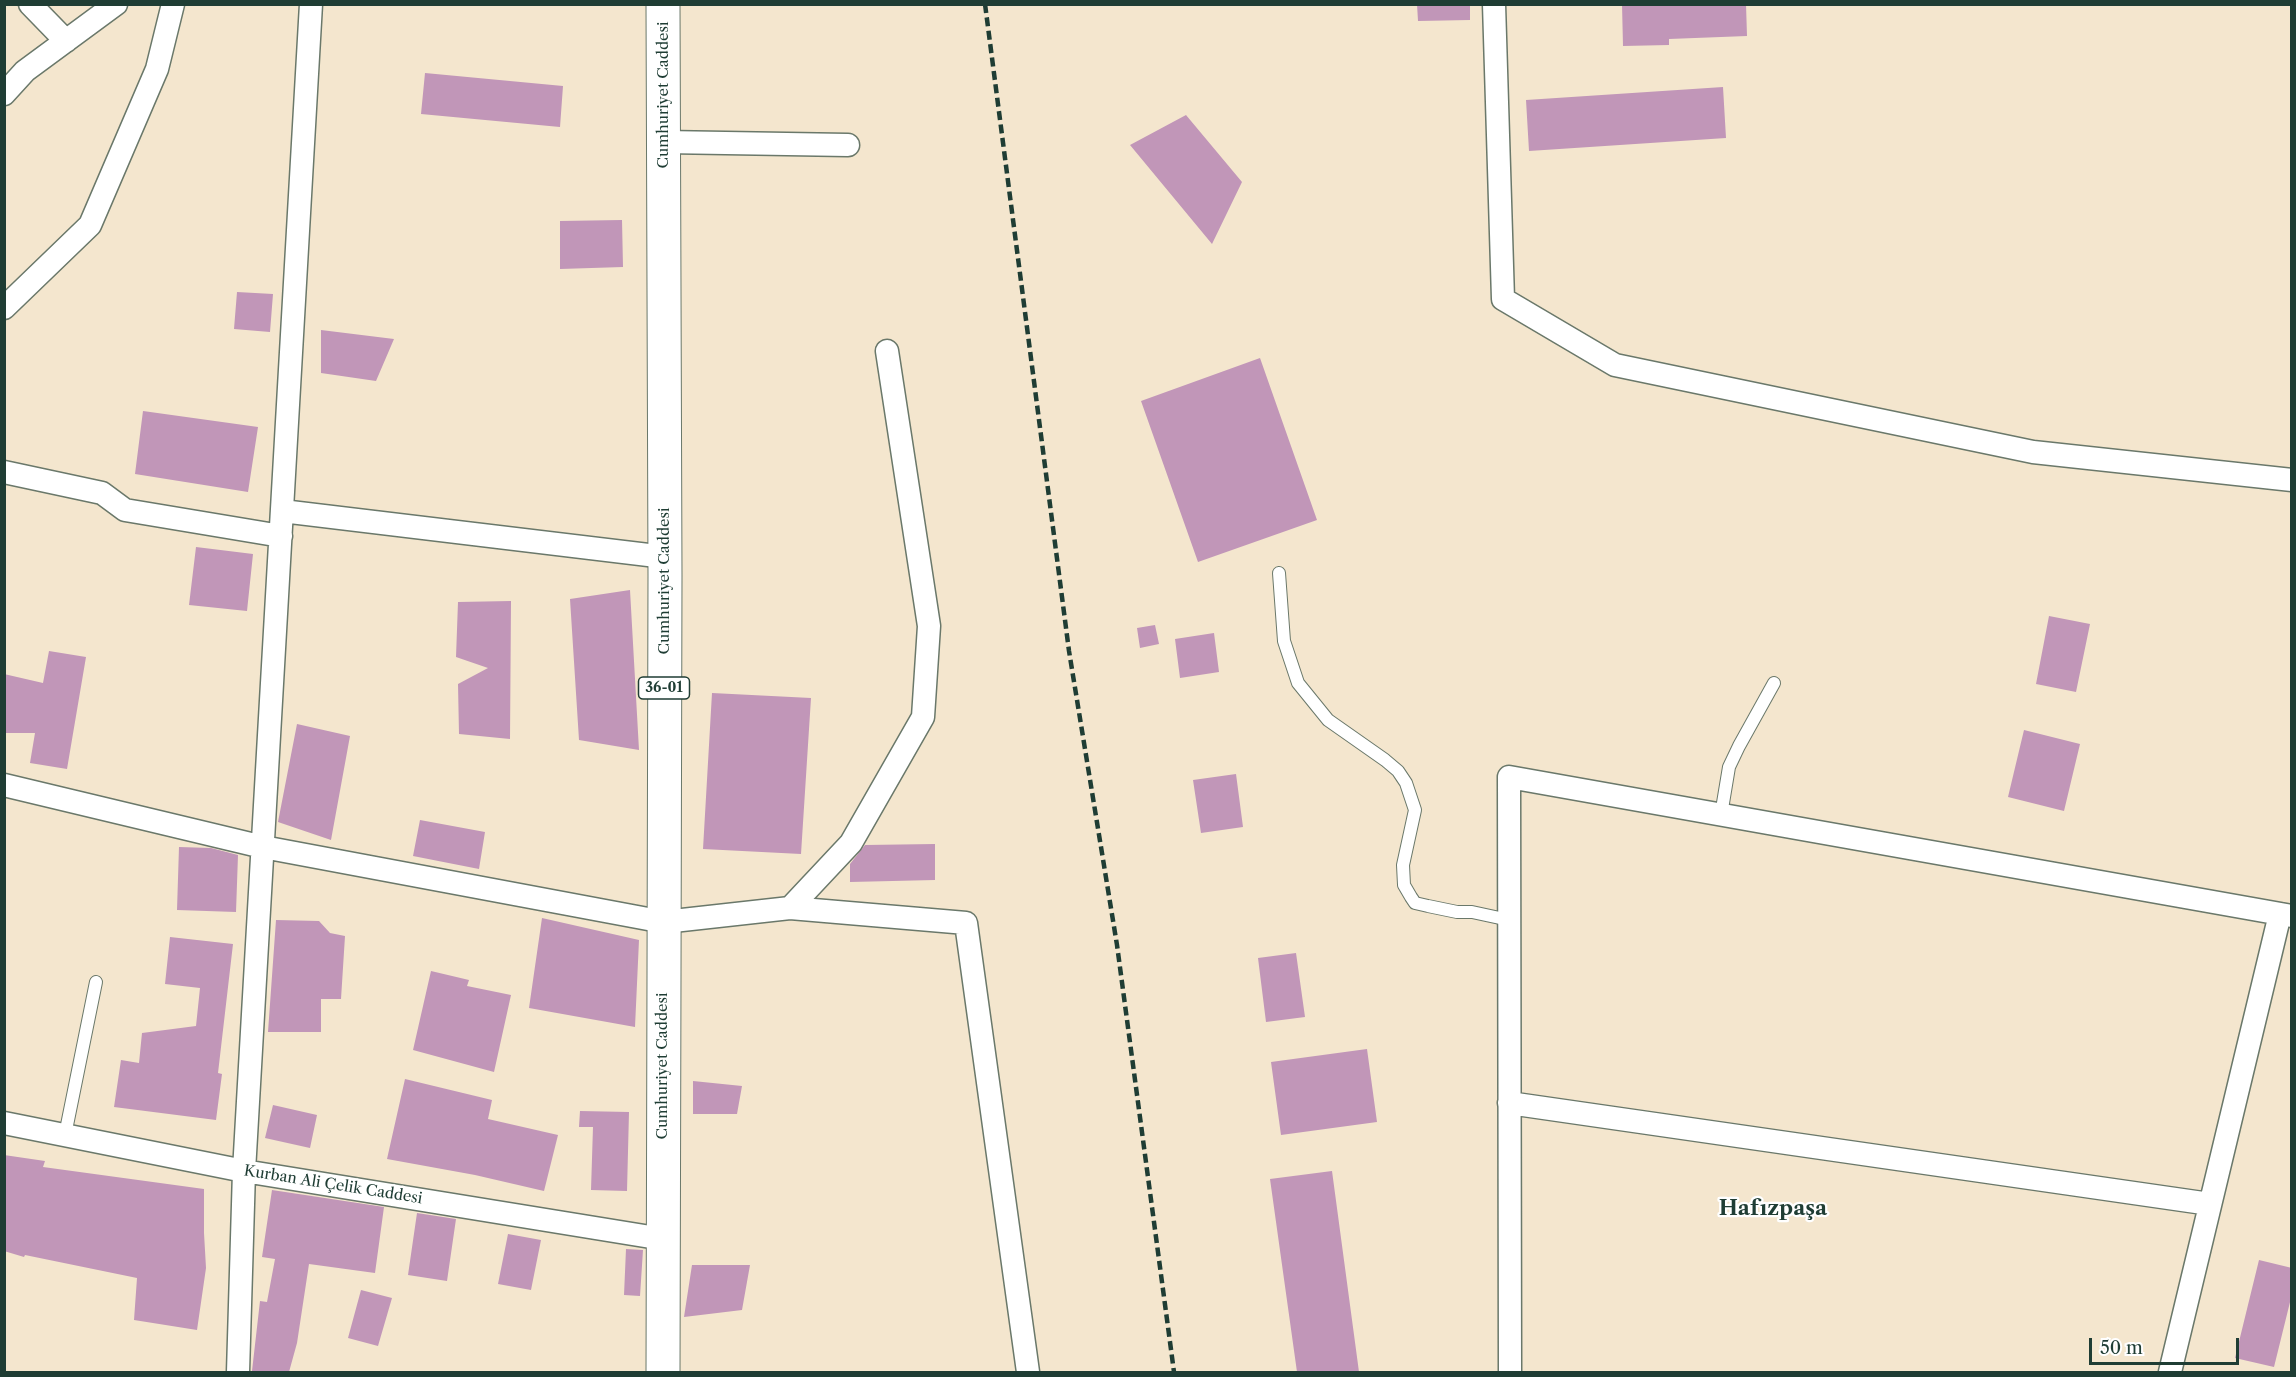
<!DOCTYPE html>
<html>
<head>
<meta charset="utf-8">
<style>
	body { margin:0 }
	#map { position:relative; width:2296px; height:1377px; overflow:hidden; background:#f4e6ce; font-family:"Libre Caslon Text",serif }
	canvas { display:block }
	.frame { position:absolute; inset:0; border:6px solid #1f3d34; pointer-events:none }
	.scale { position:absolute; left:2089px; top:1338px; width:150px; height:27px; box-sizing:border-box; border:3px solid #1f3d34; border-top:0; padding-left:8px; font-size:18px; line-height:21px; white-space:nowrap; color:#1f3d34; -webkit-text-stroke:4px #fff; paint-order:stroke }
</style>
</head>
<body>
<div id="map">
<canvas width="2296" height="1377"></canvas>
<div class="frame"></div>
<div class="scale">50 m</div>
</div>
<script>
const ctx = document.querySelector('canvas').getContext('2d');
ctx.lineJoin = 'round';
function fillPath(path, color) { ctx.fillStyle = color; ctx.fill(path, 'evenodd'); }
const shape = rows => new Path2D(rows.map(r => 'M' + r).join(''));
function stroke(path, color, width, dash) { ctx.strokeStyle = color; ctx.lineWidth = width; ctx.lineCap = dash ? 'butt' : 'round'; ctx.setLineDash(dash || []); ctx.stroke(path); }
function label(font, color, halo, rows, align = 'center') {
  ctx.font = font + ' "Libre Caslon Text",serif'; ctx.lineWidth = 4.5; ctx.setLineDash([]); ctx.textBaseline = 'middle'; ctx.strokeStyle = halo; ctx.fillStyle = color; for (const [text, x, y, turn = 0] of rows) {
    ctx.save(); ctx.translate(x, y); ctx.rotate((+turn || 0) * Math.PI / 180); ctx.textAlign = isNaN(turn) ? turn : align; if (halo) ctx.strokeText(text, 0, 0); ctx.fillText(text, 0, 0); ctx.restore();
  }
}
fillPath(shape([
	[1417,4,1470,4,1470,20,1418,21],
	[1622,4,1746,4,1747,36,1669,39,1669,45,1623,46],
	[425,73,563,86,560,127,421,114],
	[1723,87,1726,138,1529,151,1526,100],
	[1186,115,1242,182,1212,244,1130,145],
	[622,220,623,267,560,269,560,221],
	[237,292,273,294,270,332,234,329],
	[321,330,394,339,376,381,321,373],
	[1260,358,1317,520,1198,562,1141,401],
	[143,411,258,427,248,492,135,474],
	[196,547,253,554,247,611,189,605],
	[630,590,639,750,579,740,570,599],
	[511,601,510,739,459,734,458,684,488,668,456,657,458,602],
	[2049,616,2090,624,2076,692,2036,684],
	[1155,625,1159,644,1140,648,1137,628],
	[1214,633,1219,672,1180,678,1175,639],
	[49,651,86,657,67,769,30,763,35,733,4,733,4,674,43,683],
	[712,693,811,698,801,854,703,849],
	[297,724,350,736,331,840,278,822],
	[2024,730,2080,744,2064,811,2008,797],
	[1236,774,1243,827,1201,833,1193,780],
	[420,820,485,832,479,869,413,856],
	[935,844,935,880,850,882,850,864,865,845],
	[179,847,211,848,238,855,236,912,177,910],
	[542,918,639,940,635,1027,529,1008],
	[276,920,319,921,330,933,345,936,341,999,321,999,321,1032,268,1032],
	[170,937,233,944,218,1073,222,1074,216,1120,114,1107,121,1060,139,1063,142,1033,196,1026,200,988,165,984],
	[1296,953,1305,1017,1266,1022,1258,958],
	[431,971,469,980,467,986,511,995,494,1072,413,1050],
	[1367,1049,1377,1122,1281,1135,1271,1062],
	[405,1079,492,1100,488,1119,558,1135,544,1191,475,1175,387,1159],
	[693,1081,742,1086,737,1114,693,1114],
	[273,1105,317,1115,310,1148,265,1138],
	[580,1111,629,1112,627,1191,591,1190,593,1127,579,1127],
	[4,1155,45,1161,43,1167,204,1189,204,1233,206,1268,197,1330,134,1320,137,1278,25,1255,24,1257,4,1251],
	[1332,1171,1359,1372,1297,1372,1270,1179],
	[272,1190,384,1207,375,1273,309,1264,297,1343,289,1372,252,1371,260,1301,267,1302,275,1259,262,1257],
	[417,1213,456,1219,447,1281,408,1275],
	[508,1234,541,1240,531,1290,498,1284],
	[626,1249,643,1250,640,1296,624,1295],
	[2259,1260,2292,1268,2292,1294,2274,1367,2235,1358],
	[692,1265,750,1265,742,1310,684,1317],
	[361,1290,392,1298,378,1346,348,1338]
]), '#c196b8');
const lane = shape([
	[1279,573,1284,641,1298,683,1328,720,1385,760,1398,771,1406,783,1415,810,1403,865,1404,885,1411,897,1415,903,1428,906,1457,912,1472,912,1509,920],
	[1721,815,1729,767,1739,746,1774,683],
	[65,1135,96,982]
]);
const street = shape([
	[30,4,66,41],
	[1494,4,1503,299,1615,365,2033,452,2292,480],
	[4,94,25,71,116,4],
	[664,142,848,145],
	[4,308,90,225,157,69,173,4],
	[4,472,102,493,125,510,281,536],
	[282,511,665,557],
	[4,785,263,847,664,922,790,908,966,923,1028,1372],
	[790,908,851,843,923,717,929,626,887,351],
	[1509,1103,2210,1204],
	[4,1123,244,1171,663,1239],
	[238,1372,244,1171,311,4],
	[1510,1372,1509,777,2292,916],
	[2170,1372,2280,914]
]);
const primary = shape([
	[663,1372,665,575,663,4]
]);
stroke(lane, '#6a786a', 14);
stroke(street, '#6a786a', 25);
stroke(primary, '#6a786a', 35);
stroke(lane, '#fff', 12);
stroke(street, '#fff', 22);
stroke(primary, '#fff', 33);
stroke(shape([
	[985,4,1069,651,1117,945,1174,1372]
]), '#1f3d34', 4.5, [9, 4.5]);
for (const [x, y, w] of [
	[664,688,51]
]) { const box = new Path2D(); box.roundRect(x - w / 2, y - 11, w, 22, 4.5); ctx.fillStyle = '#fff'; ctx.fill(box); stroke(box, '#1f3d34', 1.5); }
label('bold 14px', '#1f3d34', null, [
	["36-01",664,688]
]);
label('15px', '#1f3d34', '#fff', [
	["Cumhuriyet Caddesi",664,95,-90],
	["Cumhuriyet Caddesi",665,581,-90],
	["Cumhuriyet Caddesi",663,1066,-90],
	["Kurban Ali Çelik Caddesi",333,1185,9]
]);
label('bold 21px', '#1f3d34', '#fff', [
	["Hafızpaşa",1773,1209]
]);
</script>
</body>
</html>
